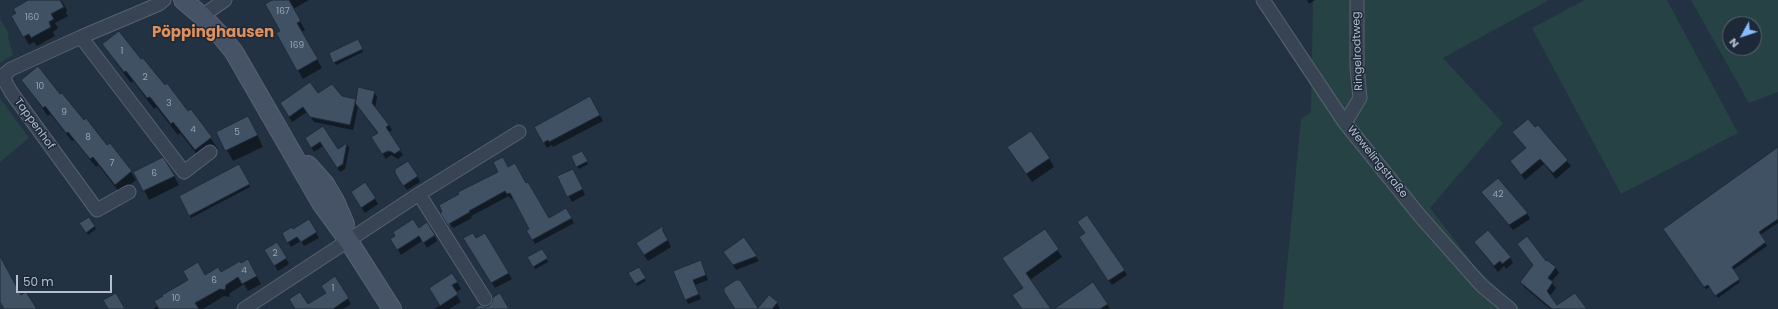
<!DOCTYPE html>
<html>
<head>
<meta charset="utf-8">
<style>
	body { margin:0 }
	#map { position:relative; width:1778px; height:309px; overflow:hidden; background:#233243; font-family:Poppins,sans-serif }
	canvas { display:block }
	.north { position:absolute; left:1722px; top:16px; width:40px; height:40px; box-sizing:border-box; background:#1d2938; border:1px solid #5a6574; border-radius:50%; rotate:230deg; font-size:11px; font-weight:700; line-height:16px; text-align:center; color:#b5bfcd }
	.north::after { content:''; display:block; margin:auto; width:14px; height:18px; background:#8bf; clip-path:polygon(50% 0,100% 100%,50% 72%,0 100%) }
	.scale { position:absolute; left:16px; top:275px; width:96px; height:18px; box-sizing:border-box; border:2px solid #b5bfcd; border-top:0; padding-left:5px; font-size:12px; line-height:14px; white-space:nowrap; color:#b5bfcd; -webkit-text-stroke:3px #1d2938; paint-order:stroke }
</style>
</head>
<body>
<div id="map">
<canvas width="1778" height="309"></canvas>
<div class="north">N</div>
<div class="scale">50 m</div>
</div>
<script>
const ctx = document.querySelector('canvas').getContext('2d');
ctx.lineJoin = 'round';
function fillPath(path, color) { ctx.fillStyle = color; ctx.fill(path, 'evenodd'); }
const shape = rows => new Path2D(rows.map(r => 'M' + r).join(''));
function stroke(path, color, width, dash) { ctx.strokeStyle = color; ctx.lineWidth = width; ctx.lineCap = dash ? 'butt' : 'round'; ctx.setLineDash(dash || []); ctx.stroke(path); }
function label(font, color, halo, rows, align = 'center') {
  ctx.font = font + ' Poppins,sans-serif'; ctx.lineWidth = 3; ctx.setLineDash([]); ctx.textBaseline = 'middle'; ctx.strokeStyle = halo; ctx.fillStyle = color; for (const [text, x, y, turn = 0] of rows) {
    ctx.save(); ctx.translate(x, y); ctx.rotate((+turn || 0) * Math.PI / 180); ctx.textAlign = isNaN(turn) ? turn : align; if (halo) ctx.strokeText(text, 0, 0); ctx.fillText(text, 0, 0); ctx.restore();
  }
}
fillPath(shape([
	[1313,0,1549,0,1443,58,1503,123,1430,208,1477,269,1520,309,1283,309,1301,119,1311,112],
	[1585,0,1667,0,1738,133,1621,194,1532,28],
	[1691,0,1778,0,1778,92,1749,103],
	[1730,24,1754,24,1754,48,1730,48],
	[0,19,9,34,8,38,13,55,0,63],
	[0,98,29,138,0,162]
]), '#264244');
fillPath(shape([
	[30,0,62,1,67,10,66,13,68,16,55,23,58,28,53,32,55,36,37,46,34,42,29,45,13,16],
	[273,0,309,0,293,9,305,30,301,32,322,68,303,79,277,34,282,31],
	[1307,0,1315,0,1309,4],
	[358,41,363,52,336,65,330,54],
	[103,45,141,61,188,112,191,110,218,149,202,161,180,133,178,135,156,107,154,109,133,81,131,83],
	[22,80,60,96,131,172,136,180,120,193,98,165,96,167,74,140,72,141,50,114,48,116],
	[374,92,377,97,375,108,389,125,392,130,388,133,403,155,398,159,391,155,386,159,375,143,378,134,358,107,353,130,314,122,307,112,292,122,284,109,317,95,356,100],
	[590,97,603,121,553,147,552,145,547,148,536,127],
	[1538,126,1571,166,1556,179,1544,164,1525,180,1511,162,1526,149,1514,133,1535,129],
	[254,128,263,147,233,161,217,132],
	[323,128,338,150,347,144,349,148,345,169,340,172,323,146,314,152,306,139],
	[1778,148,1778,223,1760,235,1767,246,1733,270,1740,282,1718,298,1710,287,1706,289,1666,232],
	[582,152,588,164,579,169,572,157],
	[1014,156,1049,158,1054,167,1032,182],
	[239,166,250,187,191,218,180,197],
	[508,168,548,219,566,209,574,223,535,244,528,231,531,229,513,198,511,199,509,196,471,216,472,218,453,228,449,222],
	[135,172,174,176,179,185,149,200],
	[417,176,420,182,407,190,399,179],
	[576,176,585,195,572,202,558,177],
	[1482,192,1527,213,1530,219,1513,230],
	[355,198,375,199,378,204,365,213],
	[89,218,96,229,88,235,81,224],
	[309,220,319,238,304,246,301,241,291,247,283,233,293,231],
	[413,220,422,241,401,255,395,245],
	[662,227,671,247,648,261,640,249],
	[1045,230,1062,257,1030,280,1050,309,1022,309,1018,303,1024,289,1008,265],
	[484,234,512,279,495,288,465,239,476,239],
	[435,236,437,241,427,248,424,243],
	[744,239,759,261,736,270,727,256],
	[277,243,289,264,278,271,266,250],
	[1083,243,1124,270,1127,275,1112,285],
	[1475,243,1510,257,1513,263,1506,269,1504,266,1498,272],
	[1518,244,1546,263,1547,261,1556,268,1559,273,1551,282,1556,288,1550,296,1559,309,1550,309,1524,287,1521,282,1534,266],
	[542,250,548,262,535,269,529,257],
	[247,260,261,284,248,291,244,284,230,293,229,297,224,296,203,309,153,309,205,276,220,274],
	[703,267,708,280,695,285,701,299,688,304,674,271],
	[639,268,646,281,637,286,630,273],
	[335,278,351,304,343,309,296,309,308,306,327,293],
	[457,282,461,289,455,293,461,302,449,309,434,309,441,305,430,288],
	[777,303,780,309,758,309],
	[1107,304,1110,309,1056,309]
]), '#0007');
const building = shape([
	[28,0,60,0,64,7,51,14,54,19,49,22,51,27,31,38,29,34,23,37,11,16,16,13,13,9,28,0],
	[272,0,289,0,301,21,297,23,318,59,297,71,276,33,280,31,265,4,272,0],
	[119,31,141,59,143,58,165,85,167,83,188,111,191,109,212,137,195,150,173,122,171,124,150,97,147,98,126,71,124,72,102,44,119,31],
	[358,39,363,49,333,63,329,53,358,39],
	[38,66,60,94,62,93,84,120,86,118,107,145,110,143,132,171,115,185,93,157,90,159,68,132,66,133,45,106,43,108,21,80,38,66],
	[310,82,318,93,332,84,342,96,356,99,358,87,375,91,372,103,389,125,386,127,401,150,394,154,392,152,388,151,382,154,371,137,378,133,355,103,356,99,350,125,310,117,303,107,289,117,280,103,310,82],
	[590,96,600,115,549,142,548,140,543,143,534,127,590,96],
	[248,116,258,135,225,151,216,132,248,116],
	[1528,119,1535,127,1538,125,1568,160,1553,173,1540,159,1521,175,1510,161,1526,148,1512,132,1528,119],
	[323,126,338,149,347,143,343,164,337,168,320,142,311,148,305,138,323,126],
	[1031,131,1050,158,1026,174,1007,147,1031,131],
	[1778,147,1778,219,1759,232,1766,242,1732,267,1740,279,1715,296,1708,285,1704,287,1663,229,1778,147],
	[582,151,588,161,576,167,571,156,582,151],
	[163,157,175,176,143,191,133,172,163,157],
	[503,157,508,167,515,163,526,183,528,182,549,218,566,208,572,218,532,240,526,230,529,229,510,193,507,194,505,191,469,211,470,212,449,224,451,227,449,227,440,213,442,212,439,205,459,194,458,192,498,172,493,162,503,157],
	[408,161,418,176,403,186,395,173,395,169,408,161],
	[239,164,250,184,189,216,179,196,239,164],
	[573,169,583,189,567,197,557,176,573,169],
	[1498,178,1528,213,1509,225,1481,192,1498,178],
	[365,182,376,198,361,208,351,192,365,182],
	[1087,215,1125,270,1108,281,1079,237,1085,233,1077,222,1087,215],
	[89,217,95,226,86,233,79,223,89,217],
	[309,219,317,232,301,242,297,237,287,243,282,233,292,227,293,229,309,219],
	[413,219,419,228,427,222,435,235,423,243,419,236,397,250,390,239,395,236,393,232,413,219],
	[663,226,663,231,668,240,644,255,636,243,663,226],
	[1045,229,1059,249,1026,273,1051,309,1022,309,1012,295,1023,288,1002,258,1045,229],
	[1488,230,1511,257,1502,264,1500,261,1494,266,1474,242,1488,230],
	[473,233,476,238,485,233,509,273,491,283,463,238,473,233],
	[1527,236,1546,261,1547,260,1556,267,1548,278,1553,282,1547,291,1557,305,1575,293,1587,309,1552,309,1520,282,1533,265,1517,244,1527,236],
	[744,237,757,256,733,265,723,252,744,237],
	[277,242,287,258,274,266,264,250,277,242],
	[542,249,548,258,533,267,527,257,542,249],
	[0,256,21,295,26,292,37,309,4,309,0,302,0,256],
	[248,259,257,276,242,284,238,277,226,285,225,290,220,289,195,303,199,309,159,309,154,301,163,296,162,295,188,280,183,271,198,262,205,275,218,267,221,272,240,261,241,263,248,259],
	[701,260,706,275,693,280,699,294,685,300,673,271,701,260],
	[639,267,646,278,635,284,628,273,639,267],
	[452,273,458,282,452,285,458,294,440,306,429,288,452,273],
	[335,276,349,298,333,309,295,309,289,299,300,292,308,304,326,293,321,286,335,276],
	[736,280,740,280,758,308,769,295,778,302,772,309,735,309,724,292,724,288,736,280],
	[1093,282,1108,304,1100,309,1054,309,1093,282],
	[116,293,125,309,108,309,103,300,116,293],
	[500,293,509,309,473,309,480,305,485,307,489,306,492,302,493,297,500,293]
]);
fillPath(building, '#3f5163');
stroke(building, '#1f2b3a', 1);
const street = shape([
	[1263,0,1345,123,1420,216,1482,286,1510,309],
	[202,16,225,0],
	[81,37,184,172,210,152],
	[1345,123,1360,98,1357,67,1357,0],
	[129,192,97,210,11,92,5,81,5,74,11,69,81,37,159,4,164,0],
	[419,194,485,299],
	[244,309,419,194,519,132]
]);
const secondary = shape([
	[183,0,202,16,221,36,234,52,321,203,348,240,392,309],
	[308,165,325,184,335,201,345,224]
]);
stroke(street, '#566270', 15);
stroke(secondary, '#566270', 20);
stroke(street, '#384453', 13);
stroke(secondary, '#465366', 18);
label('9px', '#98a4b2', null, [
	["167",283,12],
	["160",32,18],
	["169",297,46],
	["1",122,52],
	["2",145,78],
	["10",40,87],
	["3",169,104],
	["9",64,113],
	["4",193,130],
	["5",237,133],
	["8",88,138],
	["7",112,164],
	["6",154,174],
	["42",1498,195],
	["2",275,254],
	["4",244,271],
	["6",214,281],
	["1",333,289],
	["10",176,299]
]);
label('11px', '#b5bfcd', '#1d2938', [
	["Ringelrodtweg",1358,51,-92],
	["Tappenhof",34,124,54],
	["Wewelingstraße",1377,162,51]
]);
label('bold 15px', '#e0905d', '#1d2938', [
	["Pöppinghausen",213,33]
]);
</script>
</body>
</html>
